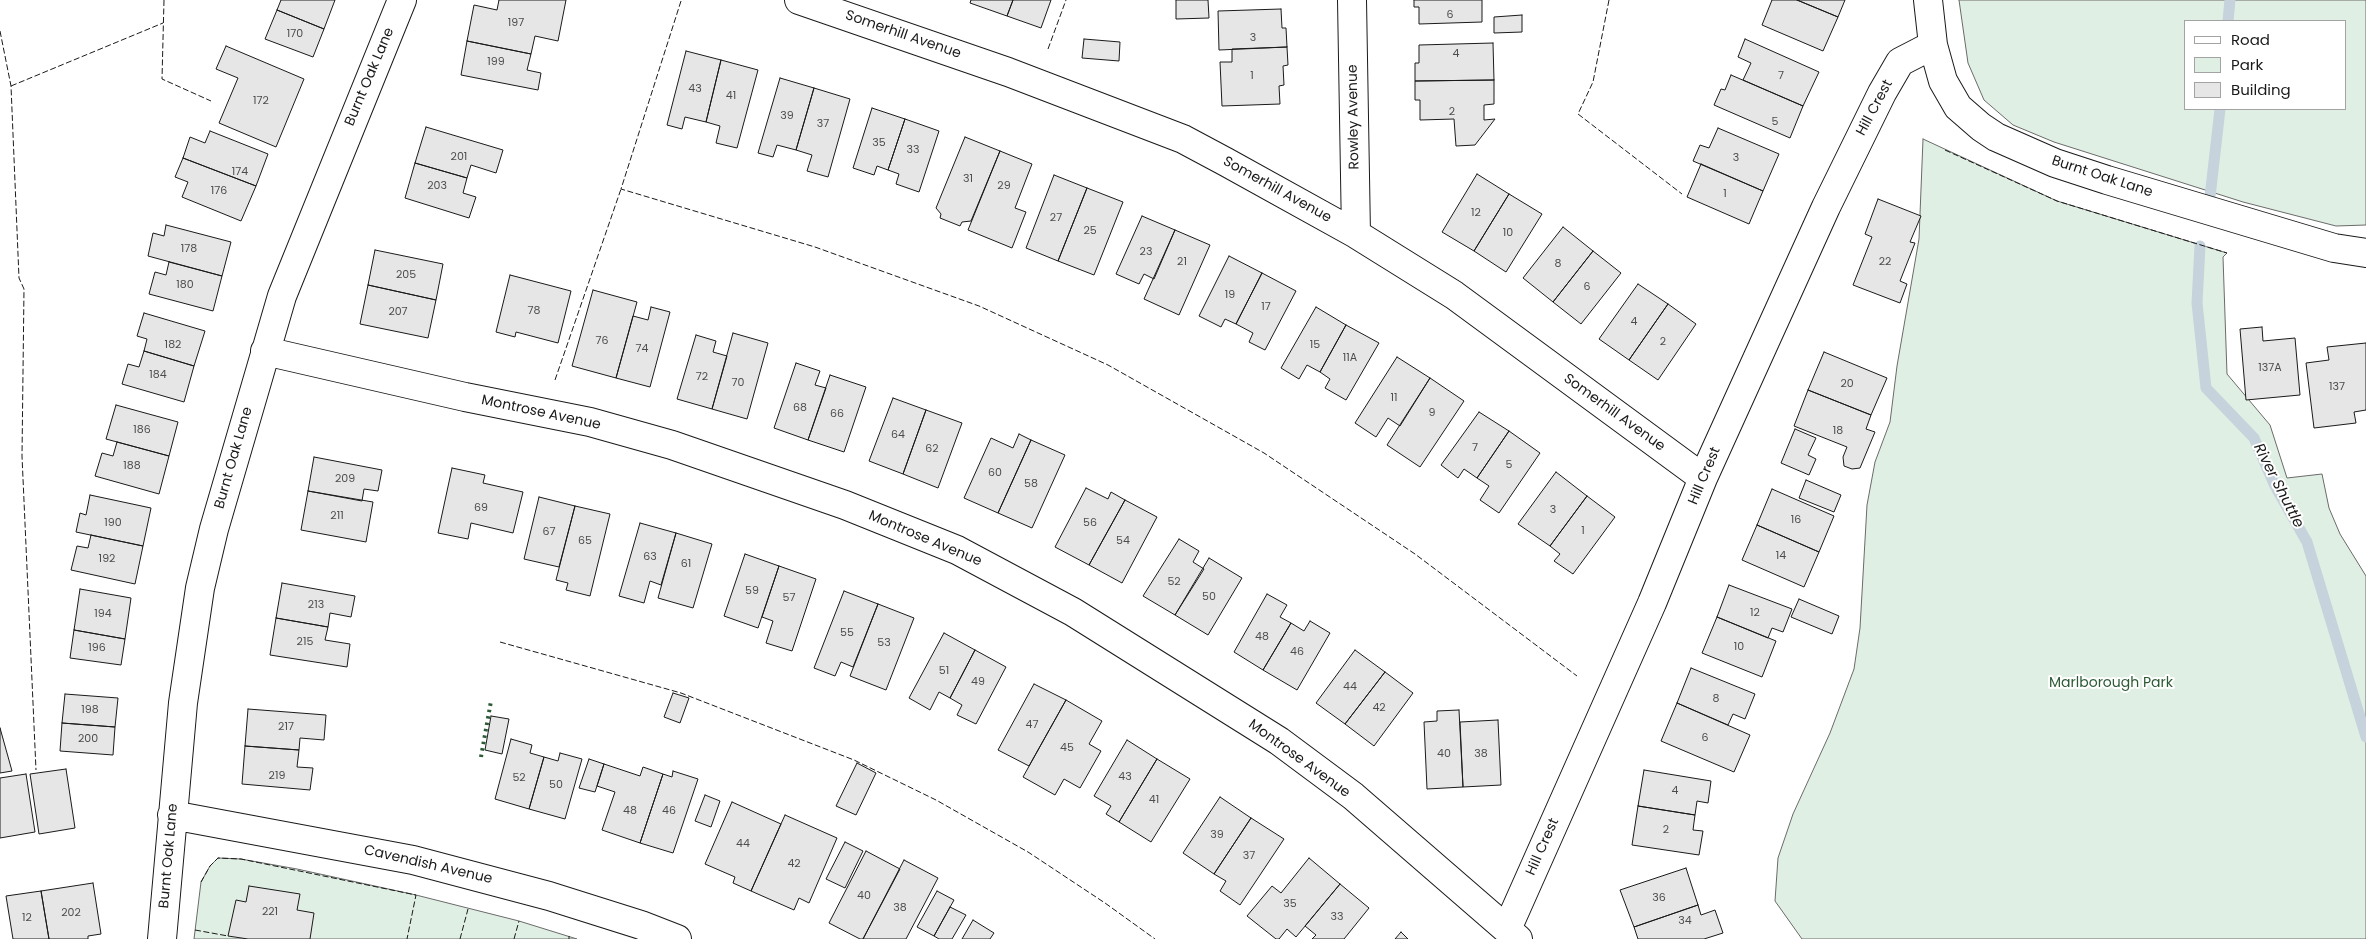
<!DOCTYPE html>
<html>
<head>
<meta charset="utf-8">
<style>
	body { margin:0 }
	#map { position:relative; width:2366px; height:939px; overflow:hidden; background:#fff; font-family:Poppins,sans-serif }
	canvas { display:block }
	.legend { position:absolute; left:2184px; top:20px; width:162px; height:90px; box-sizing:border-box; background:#fff; border:1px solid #a3a3a3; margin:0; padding:6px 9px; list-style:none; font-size:15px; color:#1a1a1a }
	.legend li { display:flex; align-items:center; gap:10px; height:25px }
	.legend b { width:25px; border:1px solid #a3a3a3 }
</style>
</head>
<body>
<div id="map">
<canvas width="2366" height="939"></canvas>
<ul class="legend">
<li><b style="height:6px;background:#fff"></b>Road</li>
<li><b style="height:14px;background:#e0efe3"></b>Park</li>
<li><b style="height:14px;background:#e6e6e6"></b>Building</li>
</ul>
</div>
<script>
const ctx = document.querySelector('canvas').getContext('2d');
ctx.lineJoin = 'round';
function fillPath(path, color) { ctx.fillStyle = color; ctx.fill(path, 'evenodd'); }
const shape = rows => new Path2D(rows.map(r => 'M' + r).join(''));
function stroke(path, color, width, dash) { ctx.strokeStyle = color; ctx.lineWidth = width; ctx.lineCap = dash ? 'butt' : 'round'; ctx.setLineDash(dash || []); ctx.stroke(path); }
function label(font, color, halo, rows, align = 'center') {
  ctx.font = font + ' Poppins,sans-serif'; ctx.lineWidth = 4; ctx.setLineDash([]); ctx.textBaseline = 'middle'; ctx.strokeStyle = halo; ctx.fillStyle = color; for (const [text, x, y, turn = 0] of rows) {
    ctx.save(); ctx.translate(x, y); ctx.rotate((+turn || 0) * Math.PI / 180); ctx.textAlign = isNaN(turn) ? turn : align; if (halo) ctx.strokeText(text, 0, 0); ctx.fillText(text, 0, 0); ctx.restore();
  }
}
const green = shape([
	[1959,0,2366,0,2366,225,2336,226,2243,202,2054,142,2013,125,1984,100,1968,63,1959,0],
	[2185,21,2345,21,2345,109,2185,109,2185,21],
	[1923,139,2057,201,2227,253,2223,257,2227,374,2270,425,2287,478,2322,474,2329,508,2340,534,2366,576,2366,939,1802,939,1775,901,1778,858,1793,814,1830,733,1854,669,1860,628,1867,505,1875,462,1890,422,1897,366,1919,239,1923,139],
	[218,858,241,859,297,869,416,895,519,921,577,939,194,939,201,882,210,866,218,858]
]);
fillPath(green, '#e0efe3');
stroke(green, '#6a6a6a', 1);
stroke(shape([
	[2228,21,2230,0],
	[2210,197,2220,109],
	[2200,246,2197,303,2206,388,2254,438,2275,486,2307,542,2366,737]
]), '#c6d2dc', 11);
const building = shape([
	[281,0,335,0,324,29,277,10,281,0],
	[499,0,566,0,558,41,535,36,531,54,467,41,474,5,497,10,499,0],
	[971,0,1013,0,1007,16,970,3,971,0],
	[1013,0,1051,0,1041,28,1007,16,1013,0],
	[1176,0,1208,0,1209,18,1176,19,1176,0],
	[1414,0,1482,0,1482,22,1419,24,1419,7,1414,7,1414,0],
	[1772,0,1797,0,1838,17,1823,51,1762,25,1772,0],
	[1797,0,1845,0,1838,17,1797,0],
	[1281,9,1282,28,1286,28,1287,47,1219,50,1218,11,1281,9],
	[277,10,324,29,313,57,265,39,277,10],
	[1522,15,1522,32,1494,33,1494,17,1522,15],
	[1084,39,1120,42,1119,61,1082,58,1084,39],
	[1745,39,1819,72,1803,106,1743,80,1751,63,1738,57,1745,39],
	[467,41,531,54,527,70,541,73,538,90,461,75,467,41],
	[1493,43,1494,80,1415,81,1415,63,1419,63,1419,45,1493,43],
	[226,46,304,79,276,147,219,123,238,78,216,69,226,46],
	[1287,47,1288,65,1283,66,1284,85,1279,86,1280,104,1222,106,1220,62,1232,62,1232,49,1287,47],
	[686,51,721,60,706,122,685,117,682,129,667,125,686,51],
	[721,60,758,70,737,148,716,143,720,126,706,122,721,60],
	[1731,75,1803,106,1790,138,1714,105,1721,89,1725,90,1731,75],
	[780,78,814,88,796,150,777,145,773,157,758,153,780,78],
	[1494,80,1494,104,1484,105,1484,120,1495,119,1475,145,1456,146,1454,119,1420,120,1420,100,1415,100,1415,81,1494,80],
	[814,88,850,99,828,177,807,171,812,155,796,150,814,88],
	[872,108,905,119,888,170,877,166,874,175,853,168,872,108],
	[905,119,939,131,919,192,896,184,899,174,888,170,905,119],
	[426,127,503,150,496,173,471,165,467,178,415,163,426,127],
	[1718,128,1779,154,1763,191,1693,161,1700,145,1709,148,1718,128],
	[210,131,268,154,256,186,183,158,190,137,205,143,210,131],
	[965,137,1000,151,971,221,962,222,960,226,940,218,941,214,936,208,965,137],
	[1000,151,1032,164,1015,208,1026,212,1012,248,968,230,1000,151],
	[183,158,256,186,241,221,182,197,188,182,175,177,183,158],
	[415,163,467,178,463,193,476,197,469,218,405,198,415,163],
	[1701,164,1763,191,1749,224,1687,197,1701,164],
	[1477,174,1509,194,1474,251,1442,232,1477,174],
	[1054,175,1087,188,1058,261,1026,248,1054,175],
	[1087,188,1123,202,1094,275,1058,261,1087,188],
	[1509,194,1542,214,1506,272,1474,251,1509,194],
	[1878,199,1921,216,1910,242,1915,243,1900,281,1907,284,1900,303,1853,285,1872,237,1865,234,1878,199],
	[1142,216,1175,230,1154,279,1144,274,1139,284,1116,274,1142,216],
	[166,225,231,242,222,276,148,256,153,233,164,236,166,225],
	[1563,227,1593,251,1553,302,1523,278,1563,227],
	[1175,230,1210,245,1179,315,1144,299,1175,230],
	[375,250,443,264,436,300,368,285,375,250],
	[1593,251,1621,273,1581,324,1553,302,1593,251],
	[1229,256,1262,273,1236,324,1225,319,1221,327,1199,316,1229,256],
	[169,262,222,276,213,311,149,294,155,272,166,275,169,262],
	[1262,273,1296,291,1265,350,1249,342,1253,333,1236,324,1262,273],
	[510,275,571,291,558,343,516,332,515,337,496,332,510,275],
	[1638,284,1668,304,1629,360,1599,339,1638,284],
	[368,285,436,300,428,338,360,324,368,285],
	[593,290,637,302,616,378,572,366,593,290],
	[1668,304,1696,324,1658,380,1629,360,1668,304],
	[651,307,670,312,650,387,616,378,633,316,648,320,651,307],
	[1316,307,1346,325,1320,372,1307,365,1299,379,1281,368,1316,307],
	[144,313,205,331,194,366,144,351,147,339,137,336,144,313],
	[1346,325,1379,343,1346,400,1325,388,1330,379,1320,372,1346,325],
	[2262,327,2263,341,2295,338,2300,395,2246,400,2240,329,2262,327],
	[733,333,768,343,747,419,712,409,733,333],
	[696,335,716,341,713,352,727,356,712,409,677,399,696,335],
	[2366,343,2366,410,2354,412,2356,423,2314,428,2306,363,2329,360,2327,347,2366,343],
	[144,351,194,366,184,402,122,384,128,364,139,367,144,351],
	[1824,352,1887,378,1871,415,1808,390,1824,352],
	[1397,357,1430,378,1400,426,1388,418,1376,437,1355,423,1397,357],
	[796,363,820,371,815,385,826,388,808,440,774,428,796,363],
	[830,375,866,387,844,452,808,440,830,375],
	[1430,378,1464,401,1420,467,1387,445,1430,378],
	[1808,390,1871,415,1866,429,1875,432,1860,468,1852,469,1844,466,1843,457,1847,447,1794,426,1808,390],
	[893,398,926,410,903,474,869,461,893,398],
	[116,405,178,422,169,456,106,439,116,405],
	[926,410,962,423,938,488,903,474,926,410],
	[1479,412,1509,431,1477,478,1464,469,1458,478,1441,465,1479,412],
	[1795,429,1816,438,1808,455,1816,459,1809,475,1781,463,1795,429],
	[1509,431,1540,453,1499,513,1480,500,1489,486,1477,478,1509,431],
	[1019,434,1031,440,998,513,964,498,991,438,1013,448,1019,434],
	[1031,440,1065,455,1032,528,998,513,1031,440],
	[117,442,169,456,159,494,95,476,102,453,113,456,117,442],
	[314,457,382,470,378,491,364,489,362,501,308,491,314,457],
	[452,468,485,475,483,483,523,492,513,533,471,523,468,539,438,533,452,468],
	[1556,472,1587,496,1550,546,1518,524,1556,472],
	[1806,480,1841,495,1834,512,1799,498,1806,480],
	[1086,488,1108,499,1111,492,1125,500,1089,565,1055,547,1086,488],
	[1772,489,1834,516,1819,552,1757,525,1772,489],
	[308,491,373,502,366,542,301,530,308,491],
	[90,495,151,508,143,546,76,532,80,513,86,515,90,495],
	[1587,496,1615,517,1573,574,1554,561,1560,554,1550,546,1587,496],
	[539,497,575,506,559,567,524,559,539,497],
	[1125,500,1157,517,1122,583,1089,565,1125,500],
	[575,506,610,514,590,596,566,590,568,583,556,580,575,506],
	[640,523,676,533,661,585,650,581,644,603,619,596,640,523],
	[1757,525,1819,552,1804,587,1742,560,1757,525],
	[676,533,712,544,693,608,658,598,676,533],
	[91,535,143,546,135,584,71,570,77,546,88,548,91,535],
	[1179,539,1199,551,1193,562,1204,569,1175,615,1143,596,1179,539],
	[745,554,779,566,758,628,724,616,745,554],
	[1209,558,1242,578,1208,635,1175,615,1209,558],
	[779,566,816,579,792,651,766,643,773,621,762,617,779,566],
	[282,583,355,596,351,617,330,613,328,627,276,618,282,583],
	[1729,585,1792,609,1783,632,1772,628,1768,638,1717,617,1729,585],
	[80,589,131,598,125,639,74,630,80,589],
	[844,591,878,604,853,667,841,662,835,676,814,668,844,591],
	[1267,594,1287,605,1280,617,1291,623,1263,670,1234,652,1267,594],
	[1799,599,1839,616,1832,634,1791,617,1799,599],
	[878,604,914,618,886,690,850,676,878,604],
	[1717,617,1776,641,1762,677,1702,653,1717,617],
	[276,618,328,627,325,640,350,644,347,667,270,655,276,618],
	[1310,621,1330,633,1297,690,1263,670,1291,623,1304,631,1310,621],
	[74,630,125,639,121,665,70,658,74,630],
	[944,633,975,650,950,698,939,692,930,710,909,698,944,633],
	[975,650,1006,667,976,724,957,715,962,705,950,698,975,650],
	[1355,650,1385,672,1345,724,1316,703,1355,650],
	[1691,668,1755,694,1745,719,1733,714,1728,725,1677,703,1691,668],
	[1385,672,1413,693,1374,746,1345,724,1385,672],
	[1034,684,1066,700,1029,766,998,750,1034,684],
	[673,693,689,698,680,723,664,717,673,693],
	[65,694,118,698,115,727,62,723,65,694],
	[1066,700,1102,721,1089,744,1101,751,1080,788,1064,779,1055,795,1023,777,1066,700],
	[1677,703,1750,735,1734,772,1661,741,1677,703],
	[248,709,326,715,324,740,300,738,299,750,245,746,248,709],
	[1459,710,1463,787,1427,789,1424,722,1437,721,1437,711,1459,710],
	[491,716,509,719,502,754,485,750,491,716],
	[1498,720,1501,785,1463,787,1460,722,1498,720],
	[62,723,115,727,113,755,60,751,62,723],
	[0,728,12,771,0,773,0,728],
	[511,739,532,745,530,753,544,757,529,809,495,799,511,739],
	[1127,740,1157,759,1119,822,1106,814,1111,806,1094,796,1127,740],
	[245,746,299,750,297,767,313,768,310,790,242,784,245,746],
	[560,753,582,759,565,819,529,809,544,757,558,761,560,753],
	[589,759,604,764,595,792,579,788,589,759],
	[1157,759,1190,779,1151,842,1119,822,1157,759],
	[857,763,876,773,856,815,836,806,857,763],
	[604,764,640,776,643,767,663,774,640,843,602,830,615,792,597,786,604,764],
	[66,769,75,828,39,834,30,774,66,769],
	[1644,770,1711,781,1708,803,1697,801,1695,815,1638,806,1644,770],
	[673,771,698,779,673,853,640,843,663,774,672,777,673,771],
	[26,774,35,832,0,838,0,778,26,774],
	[705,795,720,801,711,827,695,821,705,795],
	[1220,797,1251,818,1214,874,1183,853,1220,797],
	[732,802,781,824,751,891,733,883,735,877,705,864,732,802],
	[1638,806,1695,815,1693,830,1703,831,1699,855,1632,845,1638,806],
	[785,815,837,838,809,903,799,898,794,910,751,891,785,815],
	[1251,818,1284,839,1240,905,1220,891,1226,881,1214,874,1251,818],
	[845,842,863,851,845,888,826,879,845,842],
	[866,851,900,869,863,939,860,939,829,923,866,851],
	[1309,858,1340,884,1296,937,1287,929,1279,939,1276,939,1247,916,1272,886,1281,893,1309,858],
	[904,860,938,878,906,939,863,939,904,860],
	[1686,868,1698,905,1634,927,1620,890,1686,868],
	[93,883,101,934,88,936,88,939,49,939,41,891,93,883],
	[1340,884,1369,908,1344,939,1312,939,1316,935,1305,926,1340,884],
	[249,886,300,894,297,910,314,913,310,939,248,939,228,936,236,900,246,902,249,886],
	[41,891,49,939,13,939,6,896,41,891],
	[937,891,954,900,934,936,917,927,937,891],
	[1698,905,1701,915,1715,910,1723,933,1704,939,1638,939,1634,927,1698,905],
	[950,907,966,915,952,939,939,939,934,936,950,907],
	[973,920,994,933,990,939,962,939,973,920],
	[1401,932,1408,939,1395,939,1401,932]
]);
fillPath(building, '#e6e6e6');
stroke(building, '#1a1a1a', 1);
const minor = shape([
	[799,0,1008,72,1183,139,1226,162,1356,234,1454,295,1703,478],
	[1352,0,1356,234],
	[1928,0,1933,45,1943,81,1958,107,1981,127,1996,137,2055,163,2107,180,2334,248,2366,253],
	[265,351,465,397,590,422,672,445,845,505,957,550,1073,612,1279,741,1353,796,1518,939],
	[172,815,413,860,549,896,641,925,677,939],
	[1507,929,1652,603,1703,478,1826,207,1882,93,1900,62,1933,45],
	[162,939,183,703,200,588,214,529,282,296,402,0]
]);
stroke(minor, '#1a1a1a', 30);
stroke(minor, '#fff', 28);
stroke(shape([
	[481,757,491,701]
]), '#2b5a34', 4, [2.5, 4]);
stroke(shape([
	[164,0,162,79,211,101],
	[1609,0,1593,82,1578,114,1682,194],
	[681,1,621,189,815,247,979,306,1108,365,1264,453,1415,554,1577,676],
	[0,31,11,86,19,278,24,289,22,456,36,770],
	[1048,49,1066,0],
	[11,86,163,23],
	[1945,150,2057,201,2227,253],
	[555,380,621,189],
	[500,642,681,693,854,760,936,800,1028,852,1105,903,1155,939],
	[201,882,210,866,218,858,241,859,416,895,407,939],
	[195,930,228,936],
	[460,939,468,909],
	[514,939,519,921],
	[569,939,569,936]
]), '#1a1a1a', 1, [6, 2.5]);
label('11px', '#4d4d4d', null, [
	["6",1450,15],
	["197",516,23],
	["170",295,34],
	["3",1253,38],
	["4",1456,54],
	["199",496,62],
	["1",1252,76],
	["7",1781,76],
	["43",695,89],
	["41",731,96],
	["172",261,101],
	["2",1452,112],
	["39",787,116],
	["5",1775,122],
	["37",823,124],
	["35",879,143],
	["33",913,150],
	["201",459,157],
	["3",1736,158],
	["174",240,172],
	["31",968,179],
	["203",437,186],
	["29",1004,186],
	["176",219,191],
	["1",1725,194],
	["12",1476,213],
	["27",1056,218],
	["25",1090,231],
	["10",1508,233],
	["178",189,249],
	["23",1146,252],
	["21",1182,262],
	["22",1885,262],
	["8",1558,264],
	["205",406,275],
	["180",185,285],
	["6",1587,287],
	["19",1230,295],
	["17",1266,307],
	["78",534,311],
	["207",398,312],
	["4",1634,322],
	["76",602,341],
	["2",1663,342],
	["182",173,345],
	["15",1315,345],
	["74",642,349],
	["11A",1350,358],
	["137A",2270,368],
	["184",158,375],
	["72",702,377],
	["70",738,383],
	["20",1847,384],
	["137",2337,387],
	["11",1394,398],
	["68",800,408],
	["9",1432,413],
	["66",837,414],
	["186",142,430],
	["18",1838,431],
	["64",898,435],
	["7",1475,448],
	["62",932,449],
	["5",1509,465],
	["188",132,466],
	["60",995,473],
	["209",345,479],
	["58",1031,484],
	["69",481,508],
	["3",1553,510],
	["211",337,516],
	["16",1796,520],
	["190",113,523],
	["56",1090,523],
	["1",1583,531],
	["67",549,532],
	["65",585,541],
	["54",1123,541],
	["14",1781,556],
	["63",650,557],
	["192",107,559],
	["61",686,564],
	["52",1174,582],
	["59",752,591],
	["50",1209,597],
	["57",789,598],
	["213",316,605],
	["12",1755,613],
	["194",103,614],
	["55",847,633],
	["48",1262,637],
	["215",305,642],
	["53",884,643],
	["10",1739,647],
	["196",97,648],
	["46",1297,652],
	["51",944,671],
	["49",978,682],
	["44",1350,687],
	["8",1716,699],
	["42",1379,708],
	["198",90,710],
	["47",1032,725],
	["217",286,727],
	["6",1705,738],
	["200",88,739],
	["45",1067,748],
	["40",1444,754],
	["38",1481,754],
	["219",277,776],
	["43",1125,777],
	["52",519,778],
	["50",556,785],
	["4",1675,791],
	["41",1154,800],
	["48",630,811],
	["46",669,811],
	["2",1666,830],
	["39",1217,835],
	["44",743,844],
	["37",1249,856],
	["42",794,864],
	["40",864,896],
	["36",1659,898],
	["35",1290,904],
	["38",900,908],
	["221",270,912],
	["202",71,913],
	["33",1337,917],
	["12",27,918],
	["34",1685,921]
]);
label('14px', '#1a1a1a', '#fff', [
	["Somerhill Avenue",903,35,19],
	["Burnt Oak Lane",370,77,-67],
	["Hill Crest",1875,108,-62],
	["Rowley Avenue",1354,117,-91],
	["Burnt Oak Lane",2102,177,18],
	["Somerhill Avenue",1277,190,29],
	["Montrose Avenue",541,413,12],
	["Somerhill Avenue",1614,413,36],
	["Burnt Oak Lane",234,458,-74],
	["Hill Crest",1705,476,-67],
	["Montrose Avenue",925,539,23],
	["Montrose Avenue",1299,759,36],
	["Hill Crest",1543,847,-66],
	["Burnt Oak Lane",169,856,-85],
	["Cavendish Avenue",428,865,13]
]);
label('14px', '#2b5a34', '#fff', [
	["Marlborough Park",2111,683]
]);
label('italic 15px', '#1a1a1a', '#fff', [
	["River Shuttle",2278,486,63]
]);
</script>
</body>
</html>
